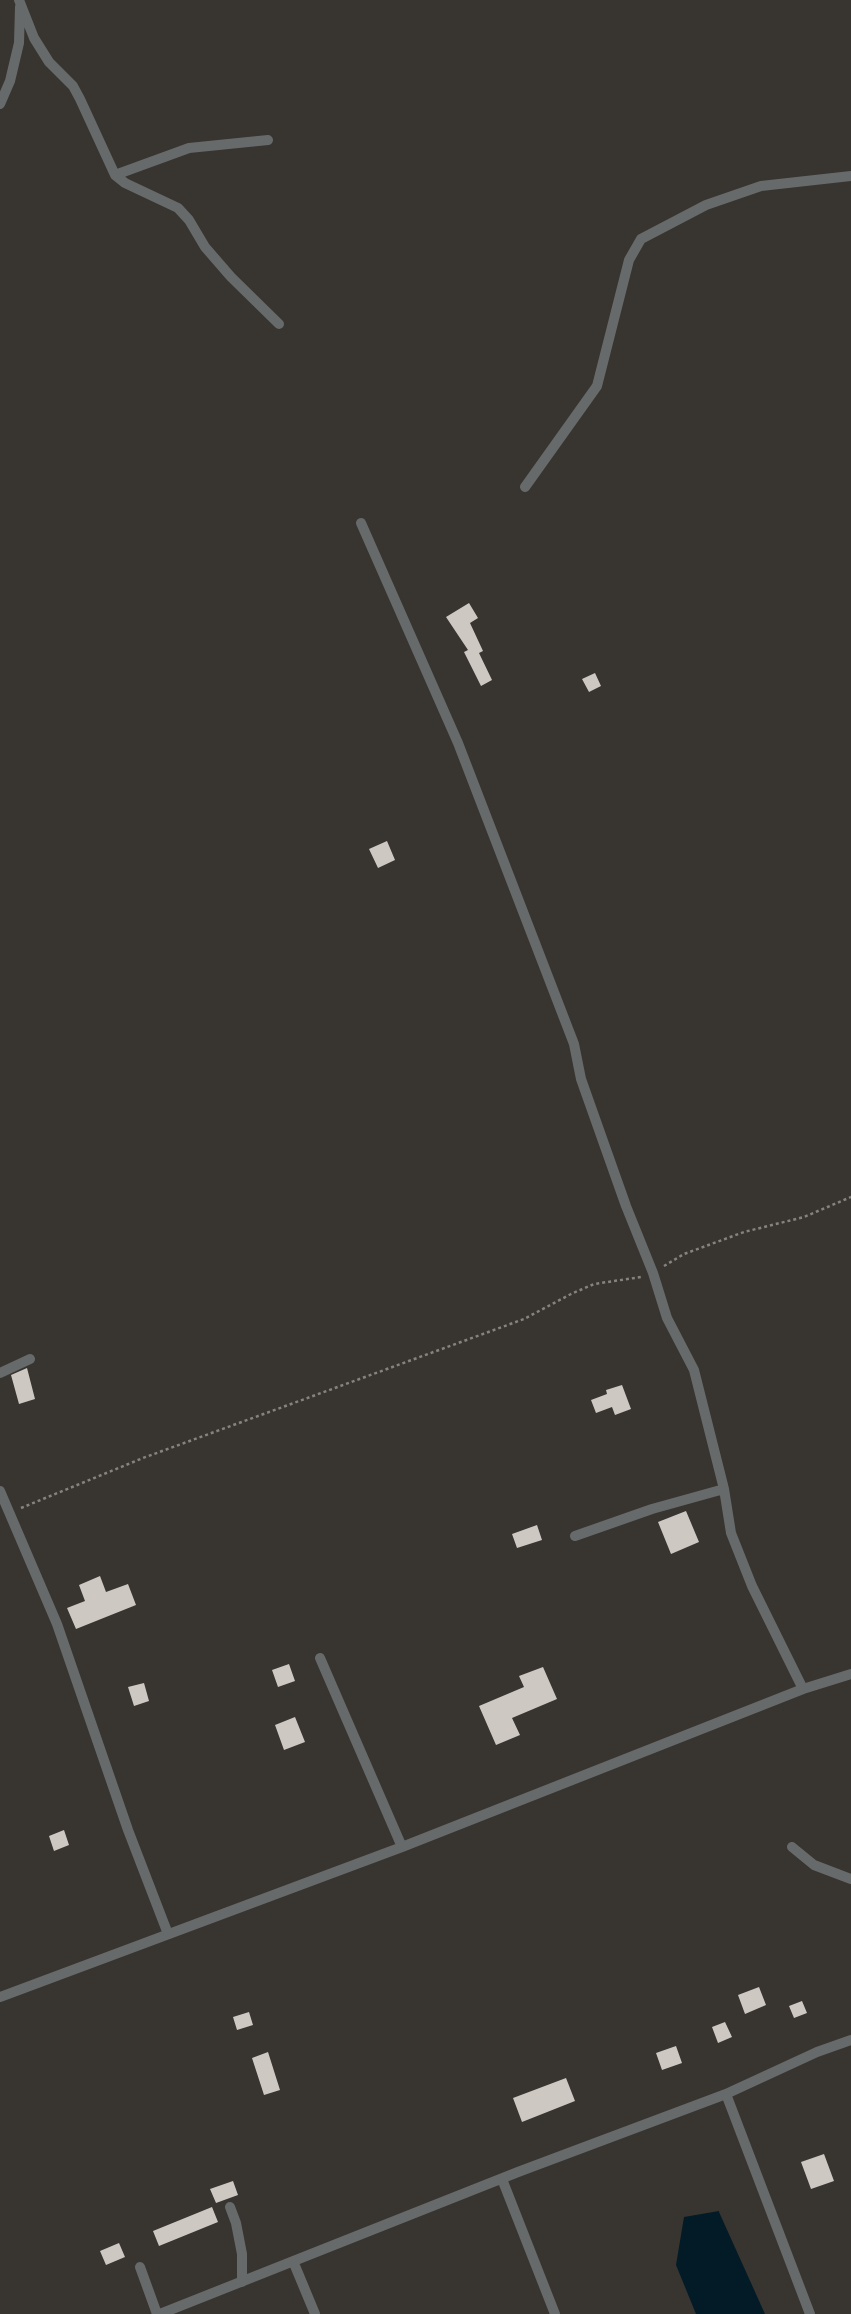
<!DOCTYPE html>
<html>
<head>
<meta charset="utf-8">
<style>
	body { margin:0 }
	canvas { display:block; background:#383430 }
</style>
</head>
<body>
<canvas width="851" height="2314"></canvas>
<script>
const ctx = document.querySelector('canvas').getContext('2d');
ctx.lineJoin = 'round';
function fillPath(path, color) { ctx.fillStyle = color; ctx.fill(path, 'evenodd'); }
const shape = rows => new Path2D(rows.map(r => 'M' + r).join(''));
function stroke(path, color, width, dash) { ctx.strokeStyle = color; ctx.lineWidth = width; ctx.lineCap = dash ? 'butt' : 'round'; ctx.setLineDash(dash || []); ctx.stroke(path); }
fillPath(shape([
	[719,2211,719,2212,765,2314,696,2314,676,2265,684,2217]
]), '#021b26');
fillPath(shape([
	[469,603,478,618,470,623,483,651,479,653,492,680,481,686,464,652,468,650,446,617],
	[595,673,601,686,589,692,582,679],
	[387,841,395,860,378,868,369,849],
	[27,1368,35,1399,19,1404,11,1375],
	[622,1385,631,1409,615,1415,612,1407,596,1413,591,1400,607,1394,606,1390],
	[686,1511,699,1542,671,1554,658,1522],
	[537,1525,542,1540,517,1548,512,1534],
	[100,1576,106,1592,128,1584,136,1605,76,1629,67,1608,85,1601,79,1585],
	[289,1664,295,1681,278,1687,272,1670],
	[543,1667,557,1699,512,1718,520,1735,496,1745,479,1706,524,1687,519,1676],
	[144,1683,149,1701,134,1706,128,1687],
	[295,1717,305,1742,284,1750,275,1725],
	[64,1830,69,1845,54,1851,49,1836],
	[759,1987,766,2005,745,2014,738,1995],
	[802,2001,807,2013,794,2018,789,2006],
	[249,2012,253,2025,237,2030,233,2017],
	[725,2022,732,2037,718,2043,712,2027],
	[676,2046,682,2063,662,2070,656,2053],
	[268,2052,280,2090,264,2095,252,2058],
	[566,2078,575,2101,522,2122,513,2098],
	[824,2154,834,2181,811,2189,801,2162],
	[233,2181,238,2195,216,2203,210,2189],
	[212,2207,218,2222,159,2246,153,2231],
	[119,2243,125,2257,106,2265,100,2251]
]), '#cec8c3');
stroke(shape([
	[664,1266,684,1254,744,1232,804,1217,851,1197],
	[21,1508,143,1458,524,1319,571,1294,594,1284,641,1277]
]), '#86837f', 2.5, [3, 3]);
stroke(shape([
	[19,0,34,38,49,62,73,86,80,99,115,175,125,183,178,208,189,220,205,247,231,277,279,324],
	[0,104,10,81,19,43,20,7],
	[115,175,189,148,268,140],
	[525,487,597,386,629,260,641,239,706,205,761,186,851,176],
	[361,523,458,743,574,1044,581,1079,626,1206,653,1273,667,1318,694,1370,724,1489,731,1533,752,1586,803,1689],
	[0,1373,30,1359],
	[0,1491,57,1624,128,1830,168,1934],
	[575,1536,652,1509,724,1489],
	[320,1658,402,1847],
	[792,1847,814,1865,851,1879],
	[0,1997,402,1847,803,1689,851,1674],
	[726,2094,810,2314],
	[502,2179,555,2314],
	[230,2207,236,2223,242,2254,242,2282],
	[293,2261,315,2314],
	[140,2267,157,2314],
	[160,2314,518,2172,726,2094,817,2052,851,2040]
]), '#676a6b', 10);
</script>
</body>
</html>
